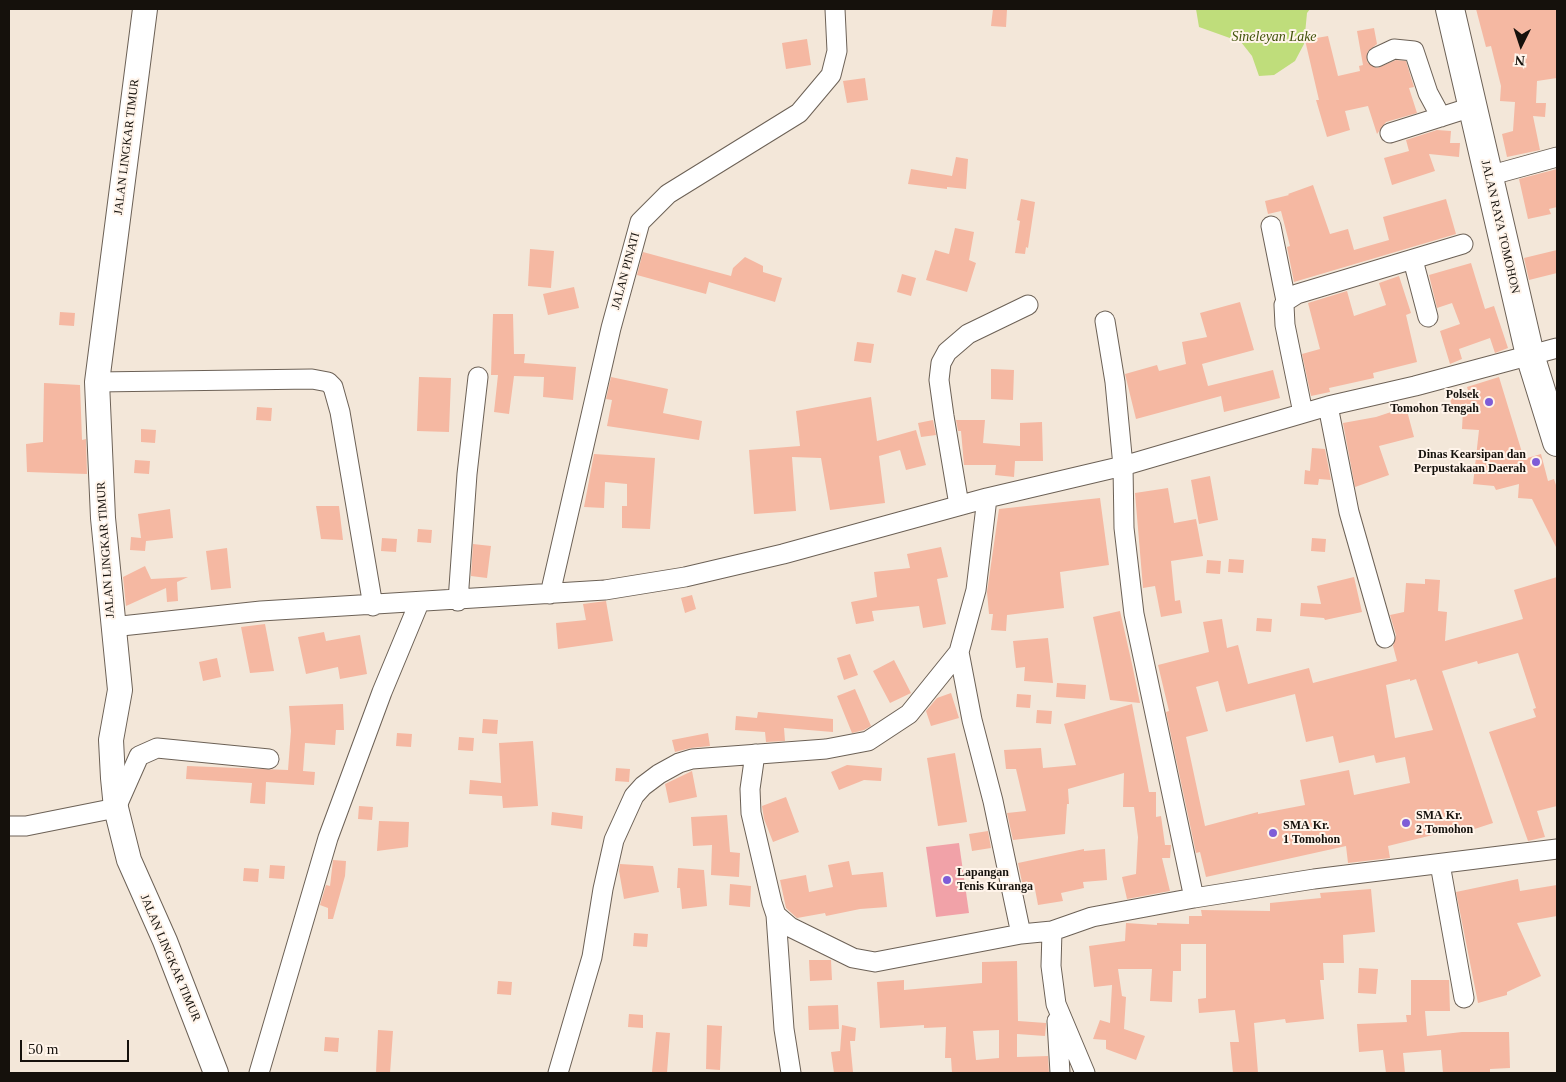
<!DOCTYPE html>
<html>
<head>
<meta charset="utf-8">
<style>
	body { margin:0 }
	#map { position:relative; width:1566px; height:1082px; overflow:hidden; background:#f3e7d9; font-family:"Times New Roman",serif }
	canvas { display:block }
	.frame { position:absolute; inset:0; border:10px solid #15110c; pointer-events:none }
	.north { position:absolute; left:1496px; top:20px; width:50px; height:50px; -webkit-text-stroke:4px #fff4ea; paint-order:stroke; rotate:184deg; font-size:14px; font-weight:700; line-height:20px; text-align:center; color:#15110c }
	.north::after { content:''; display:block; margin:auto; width:18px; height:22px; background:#15110c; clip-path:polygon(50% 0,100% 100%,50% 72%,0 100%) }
	.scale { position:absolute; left:20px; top:1040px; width:109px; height:22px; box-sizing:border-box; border:2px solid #15110c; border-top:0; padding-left:6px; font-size:15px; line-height:18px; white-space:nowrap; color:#15110c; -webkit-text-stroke:4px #fff4ea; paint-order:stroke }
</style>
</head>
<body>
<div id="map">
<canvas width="1566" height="1082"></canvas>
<div class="frame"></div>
<div class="north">N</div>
<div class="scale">50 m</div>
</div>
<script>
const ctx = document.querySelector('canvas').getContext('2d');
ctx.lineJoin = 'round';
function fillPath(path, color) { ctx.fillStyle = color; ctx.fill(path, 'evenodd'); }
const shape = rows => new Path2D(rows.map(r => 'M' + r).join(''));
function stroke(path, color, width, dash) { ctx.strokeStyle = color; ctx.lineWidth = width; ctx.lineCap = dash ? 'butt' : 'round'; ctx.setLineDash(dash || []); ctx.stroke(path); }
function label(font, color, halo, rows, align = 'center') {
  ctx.font = font + ' "Times New Roman",serif'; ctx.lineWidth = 4; ctx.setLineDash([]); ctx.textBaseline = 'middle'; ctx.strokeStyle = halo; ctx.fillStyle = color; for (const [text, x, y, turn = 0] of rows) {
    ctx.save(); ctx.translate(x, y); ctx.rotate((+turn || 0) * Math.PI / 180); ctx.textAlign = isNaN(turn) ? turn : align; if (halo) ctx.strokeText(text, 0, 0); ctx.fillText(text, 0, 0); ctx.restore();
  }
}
fillPath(shape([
	[959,843,969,913,936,917,926,847]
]), '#f1a2a8');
fillPath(shape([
	[1196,9,1310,9,1307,13,1304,44,1295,61,1274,75,1259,76,1252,56,1241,42,1199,27]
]), '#bfdd7b');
fillPath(shape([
	[993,9,1007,9,1006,27,991,26],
	[1476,9,1557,9,1557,78,1537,81,1536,103,1546,103,1545,117,1533,116,1540,150,1507,157,1502,134,1513,131,1515,102,1500,101,1501,86,1491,46,1486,47],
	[1374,28,1377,44,1368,51,1367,62,1377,68,1396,60,1406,61,1414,87,1409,88,1417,113,1386,122,1377,134,1368,106,1345,111,1350,130,1327,137,1316,100,1319,100,1305,40,1328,36,1338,76,1360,71,1359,66,1363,65,1357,31],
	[807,39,811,65,786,69,782,43],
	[865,78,868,100,847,103,843,81],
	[1437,130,1451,131,1450,143,1460,143,1459,157,1429,154,1435,171,1392,185,1384,158,1409,151,1406,140],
	[956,157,968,159,966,189,947,187,947,189,908,184,911,169,952,176],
	[1557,169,1557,207,1549,209,1551,214,1528,219,1519,179],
	[1313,185,1330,234,1348,229,1354,250,1389,240,1383,217,1446,199,1456,234,1294,282,1287,247,1290,246,1281,211,1268,214,1265,201,1289,195,1288,194],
	[1021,199,1035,202,1028,248,1026,247,1025,254,1015,253,1020,221,1017,220],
	[955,228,974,232,969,260,976,263,967,292,926,280,935,250,949,254],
	[530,249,554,251,551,288,528,286],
	[1557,250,1557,273,1529,280,1524,258],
	[643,252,731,276,733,268,745,257,763,266,763,272,782,278,775,302,709,282,706,294,637,275],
	[1471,263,1485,309,1494,306,1508,348,1495,353,1490,338,1459,349,1462,359,1450,364,1440,331,1460,324,1452,303,1437,308,1429,275],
	[902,274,916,278,911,296,897,292],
	[1399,276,1411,313,1406,315,1417,362,1373,373,1374,378,1329,388,1330,392,1311,396,1302,354,1320,349,1308,303,1347,291,1354,316,1386,305,1379,283],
	[574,287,579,308,548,315,543,294],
	[1240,302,1254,350,1202,364,1208,386,1273,370,1280,398,1224,412,1221,396,1136,419,1125,374,1157,365,1159,371,1186,364,1182,342,1207,337,1200,313],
	[60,312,75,313,74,326,59,325],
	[493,314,513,314,514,354,525,354,524,363,576,367,573,400,543,397,544,377,514,376,509,414,494,412,498,375,491,375],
	[857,342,874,344,871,363,854,361],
	[991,369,1014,370,1013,400,991,399],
	[419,377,451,378,449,432,417,431],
	[611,377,668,389,663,413,702,421,699,440,607,426,612,400,606,399],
	[1499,377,1524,459,1541,454,1548,481,1554,479,1557,488,1557,549,1532,499,1518,498,1519,484,1496,490,1494,486,1473,484,1479,430,1462,429,1463,410,1450,409,1451,396,1470,397,1467,387],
	[44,383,80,385,82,440,86,439,87,474,27,472,26,444,43,442],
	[871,397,877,441,916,430,926,465,906,470,900,450,879,456,885,503,830,510,821,458,792,457,796,511,754,514,749,450,800,446,796,411],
	[257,407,272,408,271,421,256,420],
	[1406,407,1414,437,1379,446,1389,475,1355,487,1343,423,1376,417],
	[933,420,936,435,921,437,918,423],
	[956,420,985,420,983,443,1020,446,1020,423,1042,422,1043,461,1015,461,1014,477,995,475,996,465,964,465,961,431,958,431],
	[141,429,156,430,155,443,141,442],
	[1312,448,1325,449,1331,480,1319,479,1318,485,1304,484,1305,470,1310,471],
	[594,454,655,458,650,529,622,528,622,506,627,506,627,484,605,482,604,508,584,507],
	[135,460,150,461,149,474,134,473],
	[1210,476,1218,520,1199,524,1191,480],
	[1168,488,1174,523,1196,519,1203,556,1171,561,1175,601,1180,600,1182,613,1161,617,1155,586,1143,588,1135,493],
	[1100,498,1109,565,1060,572,1064,608,1007,615,1006,631,991,630,993,614,989,614,987,592,999,509],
	[316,506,339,506,343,540,321,539],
	[170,509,173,538,146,541,145,551,130,550,131,537,141,538,138,514],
	[418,529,432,530,431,543,417,542],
	[382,538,397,539,396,552,381,551],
	[1312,538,1326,539,1325,552,1311,551],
	[473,544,491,546,487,578,471,576],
	[941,547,948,577,937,579,946,624,923,628,919,606,872,611,874,621,856,624,851,602,877,597,874,572,910,568,907,554],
	[227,548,231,588,211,590,206,551],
	[1229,559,1244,560,1243,573,1228,572],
	[1207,560,1221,561,1220,574,1206,573],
	[145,566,151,579,188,577,177,582,178,601,167,602,166,588,126,606,123,577],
	[1354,577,1362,612,1325,620,1324,618,1300,616,1301,603,1321,604,1317,586],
	[1557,577,1557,806,1537,811,1545,837,1528,841,1489,732,1536,717,1533,709,1536,708,1518,653,1478,664,1477,661,1442,671,1493,823,1459,834,1457,829,1388,846,1390,858,1348,863,1346,846,1206,877,1200,852,1196,853,1166,712,1169,711,1158,665,1209,652,1203,622,1222,619,1227,648,1238,645,1248,684,1309,668,1313,683,1397,661,1393,646,1396,635,1390,615,1404,612,1406,583,1425,584,1425,579,1440,580,1438,611,1447,612,1445,641,1523,619,1514,590],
	[1410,679,1410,681,1416,679,1433,730,1395,738,1386,685],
	[1218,681,1226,712,1295,694,1306,742,1333,736,1339,763,1374,755,1376,763,1405,757,1410,783,1354,795,1349,770,1300,780,1305,805,1258,814,1258,812,1205,826,1186,737,1208,731,1196,687],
	[692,595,696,609,685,613,681,598],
	[606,601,613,641,558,649,556,623,586,620,583,604],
	[1120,611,1132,664,1140,703,1110,700,1093,617],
	[1257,618,1272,619,1271,632,1256,631],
	[265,624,274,671,250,673,241,627],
	[324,632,326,641,360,635,367,674,340,679,338,667,306,674,298,637],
	[1048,638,1053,683,1024,681,1025,667,1016,668,1013,641],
	[850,654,858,675,844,680,837,658],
	[217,658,221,677,203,681,199,662],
	[894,660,911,693,890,703,873,671],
	[1057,683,1086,685,1085,699,1056,697],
	[855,689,871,726,864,730,852,733,837,696],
	[951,693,959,718,931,726,926,711,937,698],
	[1017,694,1031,695,1030,708,1016,707],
	[343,704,344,730,336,730,335,745,305,743,303,771,315,772,314,785,266,782,265,804,250,803,252,783,186,779,187,766,288,770,291,731,289,706],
	[1132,704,1149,792,1156,792,1156,817,1161,816,1165,845,1171,845,1170,858,1162,858,1170,891,1127,899,1122,877,1136,874,1138,837,1134,807,1123,807,1124,773,1068,789,1069,804,1067,804,1065,834,1013,840,1007,813,1026,811,1016,769,1006,769,1004,750,1041,748,1043,768,1076,765,1064,724],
	[1037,710,1052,711,1051,724,1036,723],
	[758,712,833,719,833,732,784,728,785,741,766,742,765,732,735,730,736,716,757,718],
	[483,719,498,720,497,734,482,733],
	[397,733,412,734,411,747,396,746],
	[708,733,710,746,691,748,675,752,672,740],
	[459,737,474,738,473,751,458,750],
	[533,741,538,806,503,808,502,796,469,794,470,780,501,783,499,743],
	[955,753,967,822,938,826,927,758],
	[847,765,882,768,881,781,864,780,839,790,831,772],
	[616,768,630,769,629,782,615,781],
	[692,771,697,797,669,803,665,784],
	[786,797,799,832,773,842,764,819,762,806],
	[359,806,373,807,372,820,358,819],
	[552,812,583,816,582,829,551,825],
	[727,815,730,852,740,853,739,877,711,875,712,845,693,846,691,817],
	[379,821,409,822,408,847,377,851],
	[988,831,991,848,972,851,969,834],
	[1084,849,1084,851,1105,849,1107,880,1083,882,1084,888,1061,893,1063,901,1038,905,1034,884,1023,887,1018,863],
	[333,860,346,861,345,876,333,919,328,919,328,908,320,905,326,885,330,886],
	[849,861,852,875,883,872,887,907,860,909,826,916,825,913,797,918,786,908,780,880,806,875,809,892,833,887,828,865],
	[620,864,653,866,659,892,624,899,619,871],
	[270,865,285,866,284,879,269,878],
	[244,868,259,869,258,882,243,881],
	[678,868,704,870,707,906,682,909,680,888,677,888],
	[1518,879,1520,891,1557,885,1557,916,1517,923,1541,976,1507,992,1507,995,1478,1003,1456,892],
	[730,884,751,886,750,907,729,905],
	[1371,889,1375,932,1343,935,1344,963,1323,963,1324,980,1320,980,1324,1019,1286,1023,1285,1019,1254,1023,1258,1073,1233,1073,1230,1042,1239,1042,1235,1010,1199,1013,1198,999,1206,998,1206,944,1181,944,1181,971,1173,971,1172,1002,1150,1001,1152,969,1118,969,1122,996,1126,997,1124,1029,1145,1036,1136,1060,1106,1049,1106,1040,1093,1039,1100,1020,1110,1023,1112,985,1094,987,1089,946,1125,941,1126,923,1157,925,1157,923,1189,924,1189,916,1202,916,1201,910,1270,911,1270,903,1321,898,1320,893],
	[634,933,648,934,647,947,633,946],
	[809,960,831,960,832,980,810,981],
	[1017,961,1018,1021,1046,1023,1046,1025,1045,1036,1017,1034,1017,1057,1048,1056,1049,1073,952,1073,951,1058,945,1058,946,1027,924,1028,924,1025,880,1028,877,982,904,980,904,990,982,983,982,962],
	[999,1030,999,1058,976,1060,973,1031],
	[1359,968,1378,969,1376,994,1358,993],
	[1411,980,1449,980,1450,1011,1425,1011,1427,1036,1462,1032,1509,1032,1510,1068,1490,1069,1490,1073,1443,1073,1441,1050,1403,1053,1405,1073,1386,1073,1383,1050,1359,1052,1357,1024,1407,1022,1406,1015,1411,1015],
	[498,981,512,982,511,995,497,994],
	[838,1005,839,1029,809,1030,808,1006],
	[629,1014,643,1015,643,1028,628,1027],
	[707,1025,722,1026,720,1070,706,1069],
	[842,1025,856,1028,855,1041,850,1041,853,1072,834,1073,831,1052,840,1051],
	[378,1030,393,1031,390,1073,376,1073],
	[656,1032,670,1033,667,1073,652,1072],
	[325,1037,339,1038,338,1052,324,1051]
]), '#f5b8a2');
const minor = shape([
	[1377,57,1394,49,1414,51,1428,93,1441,117],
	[1390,133,1472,107],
	[1488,176,1557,157],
	[1271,226,1286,301],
	[1413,260,1428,317],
	[1105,321,1115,382,1123,466,1124,528,1134,614,1194,898],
	[97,382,312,379,328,382,333,387,340,412,373,606],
	[1328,406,1349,512,1385,638],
	[1303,413,1285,325,1284,305,1286,301,1297,294,1463,244],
	[959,505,944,416,939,380,941,363,947,352,968,334,1028,305],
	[550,594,611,328,640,222,668,194,799,113,831,75,837,51,835,9],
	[458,601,467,474,478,377],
	[112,627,261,611,605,590,685,577,783,554,987,498],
	[755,754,750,789,751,813,772,903,776,915,790,927,853,958,875,962,1021,934],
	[9,826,26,826,116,808,139,756,157,748,269,759],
	[1440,864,1464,998],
	[776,915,784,1029,791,1073],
	[1052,931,1021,934,993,801,972,720,959,652,976,590,987,498,1123,466,1328,406,1415,386,1557,348],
	[1057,1021,1060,1073],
	[259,1073,328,838,382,692,419,603],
	[558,1073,592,957,603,889,614,840,634,796,643,786,659,774,679,763,692,759,826,749,868,741,909,714,959,652],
	[1085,1073,1056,1004,1051,966,1052,931,1092,917,1194,898,1314,879,1557,849]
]);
const major = shape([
	[145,9,97,382,103,518,120,690,111,740,113,778,116,808,129,860,165,941,216,1073]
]);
const highway = shape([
	[1450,9,1530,355,1557,442]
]);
stroke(minor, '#6c6156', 21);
stroke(major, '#6c6156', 26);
stroke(highway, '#6c6156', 30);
stroke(minor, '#fff', 19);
stroke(major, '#fff', 24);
stroke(highway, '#fff', 28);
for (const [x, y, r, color] of [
	[1489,402,5,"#7e5dd7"],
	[1536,462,5,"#7e5dd7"],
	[1406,823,5,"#7e5dd7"],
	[1273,833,5,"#7e5dd7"],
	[947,880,5,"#7e5dd7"]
]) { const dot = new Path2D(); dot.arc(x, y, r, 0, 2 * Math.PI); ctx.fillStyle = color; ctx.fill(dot); stroke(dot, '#fff4ea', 2); }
label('12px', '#15110c', '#fff4ea', [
	["JALAN LINGKAR TIMUR",127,147,-83],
	["JALAN RAYA TOMOHON",1500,227,77],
	["JALAN PINATI",626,271,-75],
	["JALAN LINGKAR TIMUR",106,550,-94],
	["JALAN LINGKAR TIMUR",170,958,67]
]);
label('bold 12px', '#15110c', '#fff4ea', [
	["Polsek",1479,395,"right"],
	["Tomohon Tengah",1479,409,"right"],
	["Dinas Kearsipan dan",1526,455,"right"],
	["Perpustakaan Daerah",1526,469,"right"],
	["SMA Kr.",1416,816],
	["2 Tomohon",1416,830],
	["SMA Kr.",1283,826],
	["1 Tomohon",1283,840],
	["Lapangan",957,873],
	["Tenis Kuranga",957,887]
], 'left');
label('italic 14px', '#41530b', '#fff4ea', [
	["Sineleyan Lake",1274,37]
]);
</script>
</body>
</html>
